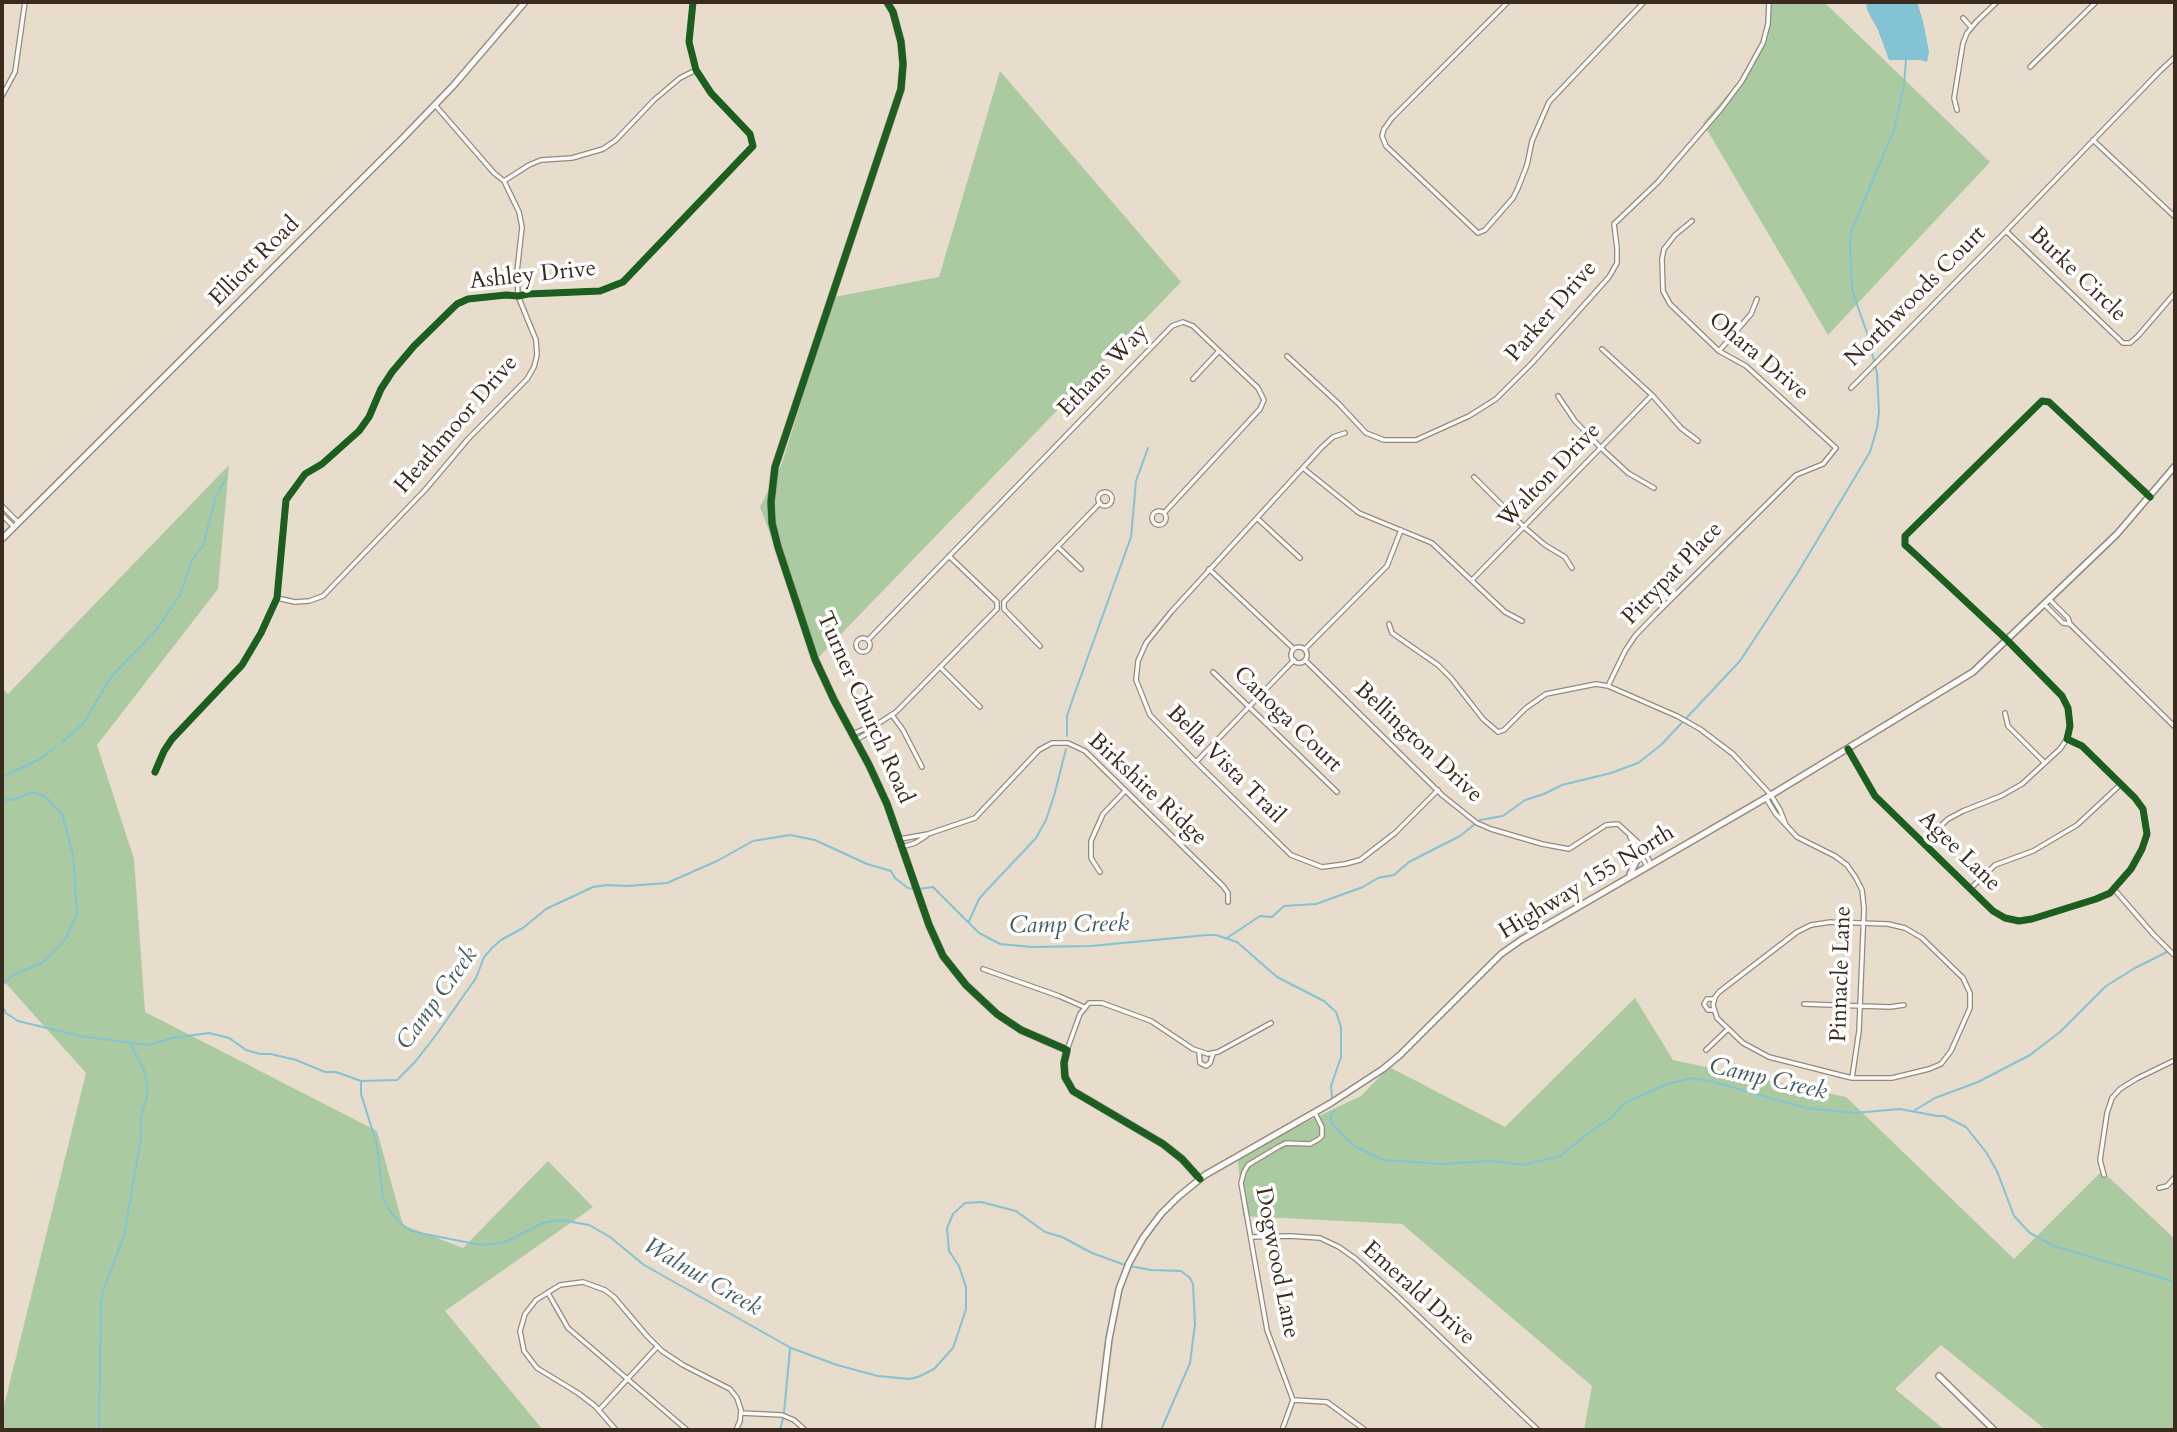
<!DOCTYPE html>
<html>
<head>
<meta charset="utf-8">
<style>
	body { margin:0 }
	#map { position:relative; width:2177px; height:1432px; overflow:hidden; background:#e8dccc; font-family:Cardo,serif }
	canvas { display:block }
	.frame { position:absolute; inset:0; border:4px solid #3b2a1e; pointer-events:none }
</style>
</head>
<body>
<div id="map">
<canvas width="2177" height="1432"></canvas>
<div class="frame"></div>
</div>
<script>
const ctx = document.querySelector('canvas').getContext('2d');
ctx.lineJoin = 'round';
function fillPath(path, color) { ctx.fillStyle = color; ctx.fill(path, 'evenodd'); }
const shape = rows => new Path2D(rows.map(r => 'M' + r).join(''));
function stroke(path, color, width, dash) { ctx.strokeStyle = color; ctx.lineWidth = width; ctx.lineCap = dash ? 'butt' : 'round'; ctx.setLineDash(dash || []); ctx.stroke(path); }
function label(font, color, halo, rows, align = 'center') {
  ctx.font = font + ' Cardo,serif'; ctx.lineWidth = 7; ctx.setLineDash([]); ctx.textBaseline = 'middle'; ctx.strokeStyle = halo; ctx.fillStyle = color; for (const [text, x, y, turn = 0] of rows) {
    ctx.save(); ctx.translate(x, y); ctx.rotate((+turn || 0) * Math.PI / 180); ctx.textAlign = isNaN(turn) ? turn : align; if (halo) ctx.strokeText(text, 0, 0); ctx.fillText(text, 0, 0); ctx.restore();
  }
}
fillPath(shape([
	[1766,2,1824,2,1990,162,1828,335,1703,123,1742,78,1765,36],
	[1000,71,1181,282,817,659,760,507,782,463,834,297,939,277],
	[229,465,218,589,97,745,134,859,145,1012,377,1131,403,1225,463,1248,548,1161,593,1207,445,1311,543,1430,2,1430,2,1414,86,1073,2,979,2,688,8,694],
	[1635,998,1673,1060,1846,1097,2014,1259,2102,1171,2175,1239,2175,1430,2046,1430,1941,1345,1895,1389,1945,1430,1584,1430,1592,1386,1402,1224,1243,1216,1238,1160,1256,1146,1361,1096,1389,1067,1505,1127]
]), '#abcaa2');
fillPath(shape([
	[1866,2,1917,2,1923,21,1929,52,1927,62,1920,60,1889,60,1878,30,1867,10]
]), '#83c3d3');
stroke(shape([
	[1067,736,1067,716,1072,701,1131,537,1136,481,1148,448],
	[62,742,83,724,111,677,157,629,180,595,192,560,203,546,216,496,226,479],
	[2,777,38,760,56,747],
	[2,800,12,800,33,792,46,797,62,814,73,855,77,914,66,938,58,948,43,962,12,976,2,985],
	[919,889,933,887,979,933,1000,944,1032,947,1091,946,1207,935,1216,935,1237,942,1277,977,1324,1001,1336,1012,1341,1027,1341,1057,1331,1086,1332,1097],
	[969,921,979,899,987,890,1036,838,1046,820,1054,796,1066,749],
	[1227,938,1260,916,1272,917,1284,906,1316,904,1363,887,1378,878,1394,875,1409,862,1460,836,1480,820,1503,816,1525,800,1544,794,1562,785,1611,773,1638,763,1661,745,1740,661,1797,574,1870,452,1877,428,1879,412,1877,373,1867,333,1852,290,1850,244,1851,232,1894,130,1904,85,1906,60],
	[2174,950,2175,949],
	[2,1006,6,1013,18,1021,80,1036,149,1045,172,1038,209,1033,229,1038,246,1050,260,1054,271,1054,296,1060,325,1072,336,1072,361,1081,397,1080,415,1062,436,1035,476,978,484,957,492,948,501,940,523,928,546,909,593,887,607,885,627,886,667,883,717,861,753,841,790,835,815,840,867,864,891,871,895,878,908,888,914,889],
	[361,1081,361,1094,377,1145,383,1199,392,1214,405,1227,414,1232,481,1245,503,1243,545,1222,561,1220,589,1225,610,1237,644,1265,791,1348,837,1365,878,1376,909,1379,918,1377,934,1369,953,1348,966,1309,966,1287,959,1266,949,1251,947,1228,953,1214,965,1203,981,1202,1016,1211,1045,1232,1062,1237,1092,1253,1125,1265],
	[1334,1110,1330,1117,1333,1125,1346,1139,1358,1148,1383,1160,1442,1164,1491,1161,1523,1165,1560,1156,1591,1131,1611,1118,1625,1103,1667,1084,1691,1078,1714,1082,1806,1108,1854,1113,1900,1109,1937,1116,1944,1116,1966,1127,1986,1152,1997,1171,2014,1216,2030,1233,2054,1246,2175,1282],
	[1915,1110,1935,1098,1978,1082,2030,1055,2060,1032,2106,986,2135,968,2167,952],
	[1130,1266,1151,1270,1181,1271,1190,1278,1193,1284,1195,1324,1190,1363,1161,1430],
	[784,1413,790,1349],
	[99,1430,101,1302,104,1288,124,1236,141,1137,141,1117,147,1096,147,1085,144,1070,131,1045],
	[780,1430,783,1418]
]), '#83c3d3', 2);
const street = shape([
	[1508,2,1392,118,1384,129,1382,136,1386,146,1478,233,1485,230,1513,198,1518,188,1527,165,1532,141,1549,102,1644,2],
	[1963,18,1971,27],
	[2030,67,2096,2],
	[2,96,15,72,25,2],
	[1957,110,1954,98,1963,43,1967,33,1977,21,1997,2],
	[2093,140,2175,217],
	[504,181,529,165,541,160,572,158,603,149,616,140,654,100,680,78,696,70],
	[2006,231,2123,343,2130,343,2138,336,2175,293],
	[1602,349,1652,395,1681,428,1698,441],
	[1719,351,1751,314,1757,299],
	[1287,356,1339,404,1366,433,1384,440,1416,440,1469,416,1496,399,1532,363,1609,277,1617,263,1617,248,1614,224,1658,182,1721,109,1742,81,1763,43,1768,24,1769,2],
	[1193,379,1219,351],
	[1851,388,2006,231,2160,71,2175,57],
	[1558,396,1575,421,1601,448,1628,473,1654,488],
	[1345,433,1333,437,1322,447,1171,612,1146,643,1138,661,1136,680,1150,715,1196,762,1291,855,1322,867,1345,864,1360,860,1395,833,1438,790],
	[1303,468,1359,513,1432,543,1505,612,1522,621],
	[1474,477,1524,527,1545,545,1565,557,1572,568],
	'1098 499a7 7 0 1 1 14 0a7 7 0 1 1-14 0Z',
	[2,506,18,522],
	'1152 518a7 7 0 1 1 14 0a7 7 0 1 1-14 0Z',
	[2,515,14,527],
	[1258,519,1300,558],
	[1058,547,1081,569],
	[949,556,997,602,997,609],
	[1209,569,1294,649],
	[1472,580,1652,395],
	[277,598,295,602,309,601,323,596,425,490,468,439,527,379,534,367,537,355,536,340,518,296,517,272,522,227,519,212,504,181,494,173,435,105],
	[2050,600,2068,618,2070,624,2175,727],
	[1004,602,1100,503],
	[1004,602,1004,609,1040,646],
	[2045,605,2063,623,2070,624],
	[1389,624,1392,633,1438,665,1451,678,1483,719,1498,732,1504,730,1526,708,1546,694,1596,684,1608,686,1677,716,1700,729,1733,754,1771,795,1780,810,1786,825],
	'856 645a7 7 0 1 1 14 0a7 7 0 1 1-14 0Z',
	[868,640,1172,326,1183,322,1193,326,1258,388,1264,400,1260,409,1164,513],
	'1291 655a8 8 0 1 1 16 0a8 8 0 1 1-16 0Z',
	[1305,649,1387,566,1401,530],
	[1305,660,1442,795,1477,823,1491,829,1542,844,1569,849,1606,825,1618,824,1641,845,1651,864],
	[941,668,980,707],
	[1213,672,1337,792],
	[1608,686,1625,651,1635,636,1656,614,1796,475,1823,464,1836,448,1746,366,1719,351,1670,304,1663,291,1662,259,1664,249,1675,235,1692,221],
	[2005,713,2008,726,2045,763],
	[892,715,903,730,922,767],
	[852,734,879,723,896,712,997,609],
	[856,740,873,730,877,724],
	[1848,749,1875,796,1993,911,2005,918,2019,921,2032,919,2096,899,2110,893,2131,869,2142,849,2147,834,2143,809,2135,798,2082,746,2067,739,2070,726,2068,708,2062,696,2007,640,1915,554,1905,545,1905,536,2042,401,2049,402,2149,495],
	[1196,762,1294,660],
	[155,772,164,751,172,739,242,665,261,633,277,598,286,500,305,474,322,464,359,431,369,417,381,389,392,372,414,346,457,304,468,299,506,295,518,296,528,294,600,291,623,282,753,146,750,134,711,93,696,70,689,42,693,2],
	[1766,798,1775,813,1797,837,1835,856,1847,865,1856,878,1862,890,1864,908,1859,1031,1852,1078],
	[1630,837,1647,866],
	[900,839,928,834,975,818,1039,750,1052,743,1068,743,1085,751,1223,886,1228,893,1228,902],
	[1923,843,1948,819,1963,811,2001,796,2022,784,2060,749,2067,739],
	[902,847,915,843,926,836],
	[1100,872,1091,858,1091,841,1103,814,1125,791],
	[1970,889,1995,865,2033,851,2077,825,2121,784],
	[2114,889,2153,934,2175,956],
	[1831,922,1888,924,1905,928,1922,938,1963,978,1970,993,1970,1008,1951,1051,1941,1064,1929,1069,1892,1078,1852,1078,1769,1057,1743,1043,1717,1018,1713,1005,1715,997,1719,992,1797,932,1811,925,1831,922],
	[983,969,1059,996,1084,1007],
	[1804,1004,1890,1007,1904,1005],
	[1713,1010,1708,1010,1704,1004,1707,999,1714,999],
	[1067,1050,1080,1014,1089,1003,1102,1003,1151,1021,1193,1049,1208,1054,1218,1052,1271,1023],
	[1706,1050,1728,1029],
	[1199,1052,1200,1063,1206,1066,1210,1063,1213,1054],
	[2104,1175,2100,1160,2107,1113,2112,1098,2120,1089,2136,1079,2175,1060],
	[2159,1188,2167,1186,2175,1177],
	[1251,1237,1290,1236,1320,1238,1339,1247,1356,1259,1395,1294,1538,1430],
	[548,1293,568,1328,687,1430],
	[1293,1400,1327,1402,1365,1430],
	[599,1410,657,1347],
	[741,1413,782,1415,794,1420,805,1430],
	[616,1430,595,1406,578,1393,537,1368,524,1351,520,1331,525,1314,536,1300,560,1285,583,1282,605,1290,614,1297,647,1336,662,1351,683,1365,730,1389,737,1398,741,1410,740,1421,736,1430],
	[1282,1430,1293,1400,1267,1330,1241,1183,1244,1172,1248,1165,1278,1147,1286,1143,1310,1144,1319,1139,1322,1136,1322,1127,1315,1113]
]);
const secondary = shape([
	[887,2,893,12,901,42,903,64,901,89,775,467,771,502,772,523,778,547,815,659,834,700,869,765,887,804,929,925,943,956,966,985,997,1014,1021,1030,1067,1050,1064,1063,1065,1077,1073,1091,1163,1144,1182,1159,1200,1179],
	[2,539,400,141,453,86,525,2],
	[1630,874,1637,860,1635,848],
	[1939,1376,1994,1430],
	[1098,1430,1109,1339,1119,1289,1129,1263,1143,1238,1161,1214,1178,1197,1205,1175,1331,1103,1383,1069,1400,1055,1501,954,1521,940,1771,795,1973,672,2117,534,2175,466]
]);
stroke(street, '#928a80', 6);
stroke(secondary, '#928a80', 8);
stroke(street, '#fcfaf7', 3.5);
stroke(secondary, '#fcfaf7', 5);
stroke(shape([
	[887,2,893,12,901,42,903,64,901,89,775,467,771,502,772,523,778,547,815,659,834,700,869,765,887,804,929,925,943,956,966,985,997,1014,1021,1030,1067,1050,1064,1063,1065,1077,1073,1091,1163,1144,1182,1159,1200,1179],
	[1848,749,1875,796,1993,911,2005,918,2019,921,2032,919,2096,899,2110,893,2131,869,2142,849,2147,834,2143,809,2135,798,2082,746,2067,739,2070,726,2068,708,2062,696,2007,640,1915,554,1905,545,1905,536,2042,401,2049,402,2150,497],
	[155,772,164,751,172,739,242,665,261,633,277,598,286,500,305,474,322,464,359,431,369,417,381,389,392,372,414,346,457,304,468,299,506,295,518,296,528,294,600,291,623,282,753,146,750,134,711,93,696,70,689,42,693,2]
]), '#1b5e20', 7);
label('23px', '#3b2a1e', '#fff', [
	["Elliott Road",255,262,-45],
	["Burke Circle",2077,275,44],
	["Ashley Drive",533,276,-6],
	["Northwoods Court",1916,297,-45],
	["Parker Drive",1552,312,-49],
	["Ohara Drive",1758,357,40],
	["Ethans Way",1104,371,-46],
	["Heathmoor Drive",457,425,-49],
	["Walton Drive",1550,476,-46],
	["Pittypat Place",1673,574,-46],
	["Turner Church Road",864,708,66],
	["Canoga Court",1287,720,44],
	["Bellington Drive",1418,743,43],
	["Bella Vista Trail",1225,765,45],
	["Birkshire Ridge",1147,790,43],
	["Agee Lane",1959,852,44],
	["Highway 155 North",1587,883,-31],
	["Pinnacle Lane",1842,974,-88],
	["Dogwood Lane",1276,1263,79],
	["Emerald Drive",1418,1294,42]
]);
label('italic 24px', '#455c5e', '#fff', [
	["Camp Creek",1069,926,-1],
	["Camp Creek",438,999,-54],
	["Camp Creek",1768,1080,13],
	["Walnut Creek",702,1278,30]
]);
</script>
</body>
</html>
